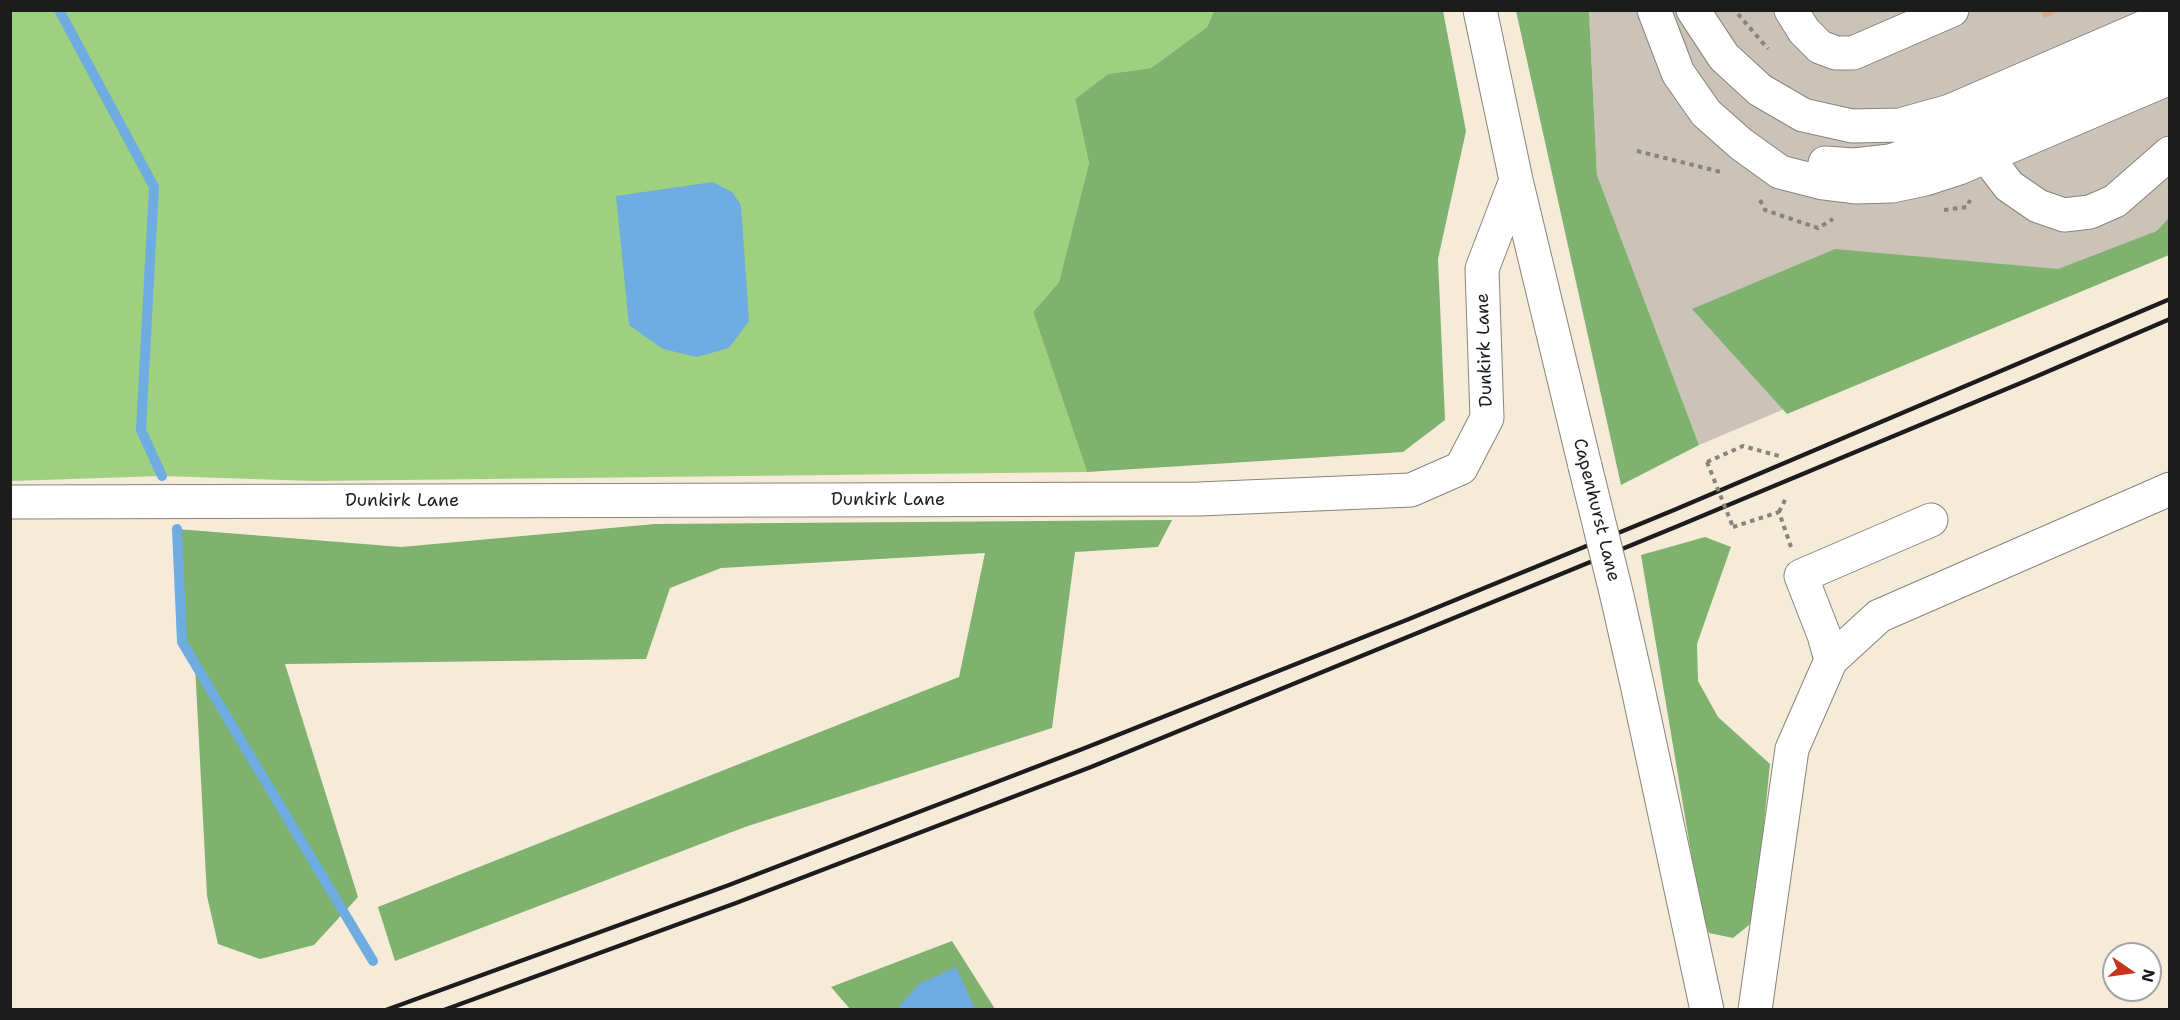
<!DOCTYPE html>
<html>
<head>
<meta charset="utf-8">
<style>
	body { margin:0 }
	#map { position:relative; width:2180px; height:1020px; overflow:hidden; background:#f5ebd8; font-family:"Shantell Sans",sans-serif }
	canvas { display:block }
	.frame { position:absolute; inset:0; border:12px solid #1c1c1c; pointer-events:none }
	.north { position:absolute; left:2102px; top:942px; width:60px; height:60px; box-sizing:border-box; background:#fff; border:2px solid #a4a4a4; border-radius:50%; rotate:103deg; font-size:16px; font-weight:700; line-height:24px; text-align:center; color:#1c1c1c }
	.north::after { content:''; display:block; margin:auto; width:21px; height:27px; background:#c8321e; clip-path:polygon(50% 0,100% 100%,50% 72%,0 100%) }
</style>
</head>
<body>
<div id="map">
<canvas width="2180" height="1020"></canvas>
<div class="frame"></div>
<div class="north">N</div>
</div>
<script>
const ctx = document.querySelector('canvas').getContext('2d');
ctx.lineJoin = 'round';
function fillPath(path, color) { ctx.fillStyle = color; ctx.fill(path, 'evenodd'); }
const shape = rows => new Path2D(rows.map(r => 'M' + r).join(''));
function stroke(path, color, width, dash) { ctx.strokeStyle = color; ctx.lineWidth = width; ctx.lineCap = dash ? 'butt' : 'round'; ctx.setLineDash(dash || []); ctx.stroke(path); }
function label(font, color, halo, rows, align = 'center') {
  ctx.font = font + ' "Shantell Sans",sans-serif'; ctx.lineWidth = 4.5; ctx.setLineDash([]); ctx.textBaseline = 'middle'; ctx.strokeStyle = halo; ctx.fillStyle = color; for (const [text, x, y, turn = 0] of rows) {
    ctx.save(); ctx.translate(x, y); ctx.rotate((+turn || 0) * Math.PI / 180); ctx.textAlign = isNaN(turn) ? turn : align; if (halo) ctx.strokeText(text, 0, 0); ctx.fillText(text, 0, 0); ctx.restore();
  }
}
fillPath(shape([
	[1589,11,2169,11,2169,247,1699,445,1597,175]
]), '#cbc3b8');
fillPath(shape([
	[10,11,1214,11,1207,27,1151,68,1108,74,1075,99,1089,163,1059,282,1033,312,1087,472,314,481,162,476,11,481]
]), '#9ed080');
fillPath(shape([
	[1214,11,1443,11,1466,131,1438,259,1445,420,1403,452,1087,472,1033,312,1059,282,1089,163,1075,99,1108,74,1151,68,1207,27],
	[1516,11,1589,11,1597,175,1699,445,1621,485],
	[2169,218,2169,255,1787,414,1692,309,1835,249,2058,269,2157,231],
	[1172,520,1158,547,1075,552,1052,728,745,827,395,961,378,907,959,677,985,553,721,568,670,588,646,659,285,664,358,897,314,945,260,959,218,944,207,896,195,665,182,642,177,529,401,547,655,524],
	[1705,537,1731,547,1697,644,1698,681,1718,717,1770,764,1754,921,1733,938,1709,933,1701,912,1641,555],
	[952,941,995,1009,850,1009,831,987]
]), '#7eb26e');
fillPath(shape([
	[713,182,732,192,741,205,749,321,729,348,697,357,663,349,629,325,616,196],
	[956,967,975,1009,897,1009,919,984]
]), '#6face1');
stroke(shape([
	[59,10,154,187,141,430,162,476],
	[177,529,182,642,373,961]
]), '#6face1', 10);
fillPath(shape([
	[2041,10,2061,10,2044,18]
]), '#dda988');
const minor = shape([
	[1480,10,1516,180,1585,466],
	[1654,10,1678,73,1706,113,1741,144,1780,172,1823,183,1855,187,1892,186,1925,179,1959,168,2170,78],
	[1693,10,1724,57,1760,90,1803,115,1852,126,1900,125,1950,111,2170,16],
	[1791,10,1804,31,1820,47,1836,53,1853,53,1952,10],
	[1986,156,2009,186,2038,206,2064,215,2090,212,2115,201,2170,153],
	[1825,163,1854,165,1890,161,1924,150,2170,46],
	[10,502,1199,499,1411,490,1461,468,1487,418,1482,269,1516,180],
	[1617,596,1637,684,1707,1010],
	[1831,660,1824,635,1801,576,1931,520],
	[1755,1010,1792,749,1831,660,1879,616,2170,489]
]);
stroke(minor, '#88847a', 35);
stroke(shape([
	[1738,14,1768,49],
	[1637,151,1721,172],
	[1760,200,1765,210,1818,228,1833,219],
	[1944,210,1967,207,1970,200],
	[1707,462,1743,446,1779,456],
	[1779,512,1786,498],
	[1733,527,1779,512,1791,547]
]), '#88847a', 4, [4.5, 4.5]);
stroke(minor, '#fff', 33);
stroke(shape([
	[386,1010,729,885,1085,748,1409,619,1674,510,2170,299],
	[444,1010,736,903,1091,767,1678,526,2028,380,2170,319]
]), '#1c1c1c', 4.5);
const minorBridge = shape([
	[1585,466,1617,596]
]);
stroke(minorBridge, '#88847a', 35, []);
stroke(shape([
	[1707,462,1733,527]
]), '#88847a', 4, [4.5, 4.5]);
stroke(minorBridge, '#fff', 33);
label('18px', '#1c1c1c', '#fff', [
	["Dunkirk Lane",1485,350,-92],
	["Dunkirk Lane",888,500],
	["Dunkirk Lane",402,501],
	["Capenhurst Lane",1596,510,76]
]);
</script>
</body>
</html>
